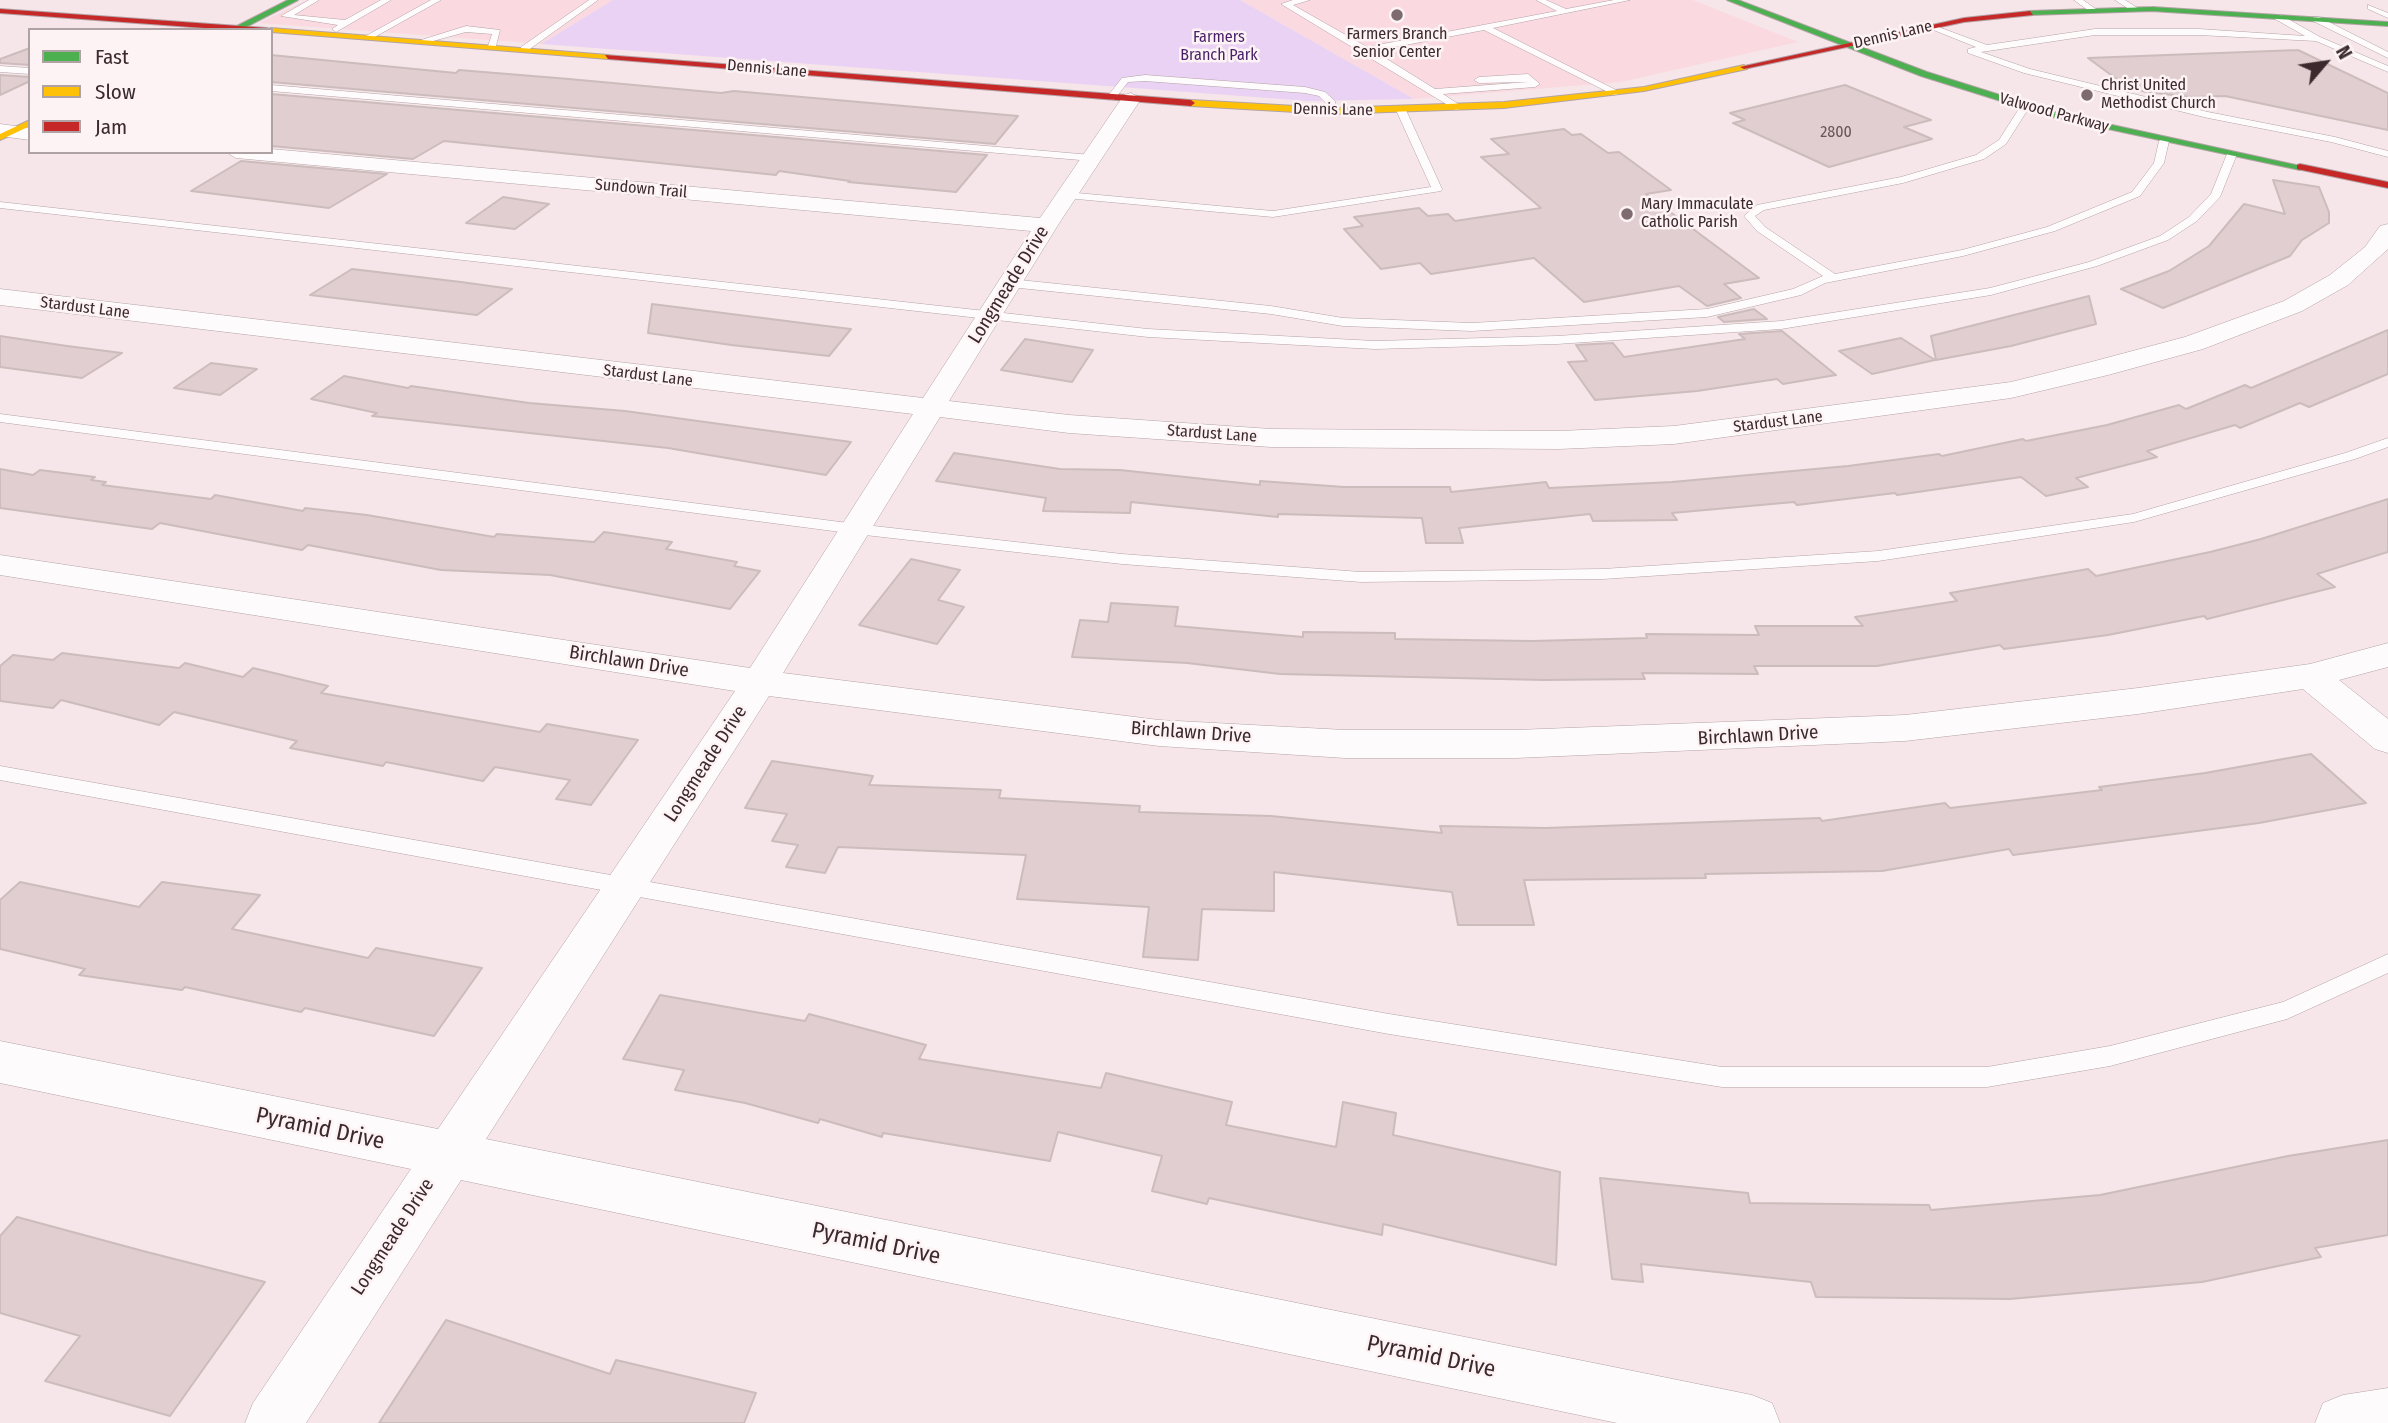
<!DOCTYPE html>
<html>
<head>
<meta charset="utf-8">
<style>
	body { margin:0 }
	#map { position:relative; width:2388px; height:1423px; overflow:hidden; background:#f7e6e9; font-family:"Fira Sans Condensed",sans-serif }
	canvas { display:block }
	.legend { position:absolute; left:28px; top:28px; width:245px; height:126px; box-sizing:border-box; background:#fdf3f5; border:2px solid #afa2a5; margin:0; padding:9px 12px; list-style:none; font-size:21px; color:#3b292d }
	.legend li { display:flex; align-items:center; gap:14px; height:35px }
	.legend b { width:35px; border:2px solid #afa2a5 }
	.north { position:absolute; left:2290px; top:28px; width:70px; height:70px; -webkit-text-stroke:5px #fdf3f5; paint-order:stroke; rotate:61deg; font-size:19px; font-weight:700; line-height:28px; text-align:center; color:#3b292d }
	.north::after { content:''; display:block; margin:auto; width:24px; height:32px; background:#3b292d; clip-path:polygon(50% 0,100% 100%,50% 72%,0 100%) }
</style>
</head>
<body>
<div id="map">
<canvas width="2388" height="1423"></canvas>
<ul class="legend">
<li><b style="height:9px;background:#4caf50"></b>Fast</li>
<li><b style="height:9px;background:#ffc107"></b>Slow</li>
<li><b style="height:9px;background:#c62828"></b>Jam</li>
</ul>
<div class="north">N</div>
</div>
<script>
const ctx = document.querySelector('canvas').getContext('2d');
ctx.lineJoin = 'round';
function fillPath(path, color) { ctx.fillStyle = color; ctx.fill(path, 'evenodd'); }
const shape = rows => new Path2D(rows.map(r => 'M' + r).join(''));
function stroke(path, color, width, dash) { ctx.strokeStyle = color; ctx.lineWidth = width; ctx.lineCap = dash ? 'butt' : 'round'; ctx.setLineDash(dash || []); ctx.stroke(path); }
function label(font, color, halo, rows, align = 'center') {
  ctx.font = font + ' "Fira Sans Condensed",sans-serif'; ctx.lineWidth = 5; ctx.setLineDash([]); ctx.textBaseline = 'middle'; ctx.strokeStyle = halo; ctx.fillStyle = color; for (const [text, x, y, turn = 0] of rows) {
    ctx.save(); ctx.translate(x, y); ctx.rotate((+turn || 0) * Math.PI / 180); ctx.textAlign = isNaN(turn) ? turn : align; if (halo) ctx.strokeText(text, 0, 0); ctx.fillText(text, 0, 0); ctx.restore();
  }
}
fillPath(shape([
	[307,0,613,0,541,44,259,23],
	[1240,0,1693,0,1798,42,1621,82,1414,99]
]), '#fadae0');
fillPath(shape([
	[613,0,1240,0,1414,99,1308,101,541,44]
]), '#e9d2f4');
const building = shape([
	[30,48,30,65,0,63,0,59,30,48],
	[2298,50,2388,93,2388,130,2225,96,2190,97,2146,92,2126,86,2088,58,2298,50],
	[271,55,456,73,459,70,569,79,721,93,734,91,1018,116,995,144,271,82,271,55],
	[0,75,30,77,30,81,0,95,0,75],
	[1845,85,1931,120,1904,127,1932,139,1829,167,1733,123,1745,120,1730,113,1845,85],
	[271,94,987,155,956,192,848,182,850,181,779,171,776,175,444,141,413,159,271,146,271,94],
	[1564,129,1572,135,1581,134,1608,153,1619,152,1671,190,1646,194,1759,278,1724,284,1741,298,1707,306,1679,286,1584,302,1534,258,1431,274,1420,263,1381,269,1344,229,1363,226,1354,217,1419,208,1428,216,1448,214,1455,221,1541,208,1481,157,1509,154,1491,139,1564,129],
	[241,161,387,174,329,208,191,191,241,161],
	[2273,180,2319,187,2329,212,2329,223,2302,240,2290,256,2163,308,2121,289,2169,271,2209,246,2244,204,2285,214,2273,180],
	[503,197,549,204,515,229,466,223,503,197],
	[352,269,461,282,512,289,477,315,310,295,352,269],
	[2089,296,2096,324,2011,346,1936,360,1931,336,2089,296],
	[652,304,826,326,851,329,829,356,731,345,648,333,652,304],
	[1754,309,1767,319,1724,322,1718,317,1754,309],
	[2388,330,2388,374,2309,407,2300,403,2240,428,2235,425,2147,451,2157,457,2076,478,2088,487,2046,496,2021,477,1897,495,1895,493,1797,505,1794,502,1672,513,1677,520,1593,521,1590,514,1459,528,1463,543,1426,543,1422,518,1278,514,1278,517,1131,502,1130,513,1043,511,1046,498,936,481,954,453,1060,469,1120,470,1260,485,1260,481,1344,487,1450,487,1451,492,1546,482,1549,488,1672,482,1848,466,1939,454,1942,456,2023,439,2026,441,2107,425,2179,405,2186,409,2245,385,2251,388,2388,330],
	[1782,331,1836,375,1783,384,1777,379,1697,391,1595,400,1568,362,1587,361,1576,345,1613,343,1624,357,1745,339,1739,334,1782,331],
	[0,336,67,346,122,353,82,378,0,367,0,336],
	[1901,338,1935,360,1872,374,1839,351,1901,338],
	[1025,339,1093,350,1072,382,1001,370,1025,339],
	[211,363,257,369,220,395,174,388,211,363],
	[344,376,408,388,411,386,529,403,625,411,851,442,826,475,668,448,372,416,377,413,311,399,344,376],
	[0,469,33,475,40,470,95,477,91,480,106,482,102,485,211,499,215,495,303,511,305,508,367,515,494,537,497,534,594,542,604,532,672,542,666,549,737,562,734,566,760,571,730,609,550,575,441,570,308,545,302,550,160,523,152,529,0,508,0,469],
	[2388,499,2388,552,2317,574,2335,587,2207,619,2204,616,2108,635,2004,649,2000,645,1877,666,1754,666,1758,674,1642,673,1645,679,1544,680,1280,674,1187,663,1072,657,1080,620,1108,622,1111,603,1178,607,1175,626,1303,637,1303,632,1395,633,1395,639,1532,641,1647,638,1646,634,1759,635,1755,626,1863,626,1855,617,1957,601,1950,593,2088,569,2096,576,2210,552,2261,539,2388,499],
	[911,559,960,570,938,600,964,607,937,644,859,625,911,559],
	[62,653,179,668,185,663,243,677,253,668,328,686,321,693,540,732,547,724,638,740,591,805,556,799,570,780,495,767,483,781,386,762,383,766,290,748,297,741,174,712,159,725,61,700,53,708,0,701,0,666,13,655,53,660,62,653],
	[2311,754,2366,803,2259,823,2013,855,2009,849,1882,871,1705,874,1706,878,1524,880,1534,925,1458,925,1452,892,1274,872,1274,911,1202,909,1198,960,1143,957,1149,907,1017,899,1026,855,838,847,825,873,786,867,798,845,772,841,787,814,745,808,772,761,873,776,869,785,1001,790,999,798,1140,806,1139,812,1271,816,1442,833,1440,826,1546,828,1820,818,1822,821,1945,803,1950,808,2102,790,2099,787,2205,773,2311,754],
	[20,882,139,907,162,882,260,895,232,929,368,958,376,948,482,968,434,1036,305,1008,301,1012,185,987,182,990,79,975,85,969,0,949,0,900,20,882],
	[660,995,805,1021,809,1014,926,1045,919,1059,1101,1088,1106,1073,1232,1102,1226,1125,1336,1147,1343,1102,1396,1113,1393,1135,1560,1172,1556,1265,1383,1224,1382,1235,1209,1198,1207,1204,1152,1191,1162,1156,1058,1132,1050,1161,883,1133,882,1137,820,1119,818,1123,745,1103,675,1090,684,1070,623,1059,660,995],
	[2388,1140,2388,1235,2315,1248,2321,1257,2202,1282,2010,1299,1816,1297,1811,1282,1641,1264,1643,1282,1612,1279,1600,1178,1748,1193,1750,1203,1929,1205,1931,1210,2100,1195,2288,1156,2388,1140],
	[17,1217,143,1251,265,1282,170,1416,45,1381,80,1336,0,1313,0,1236,17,1217],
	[446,1320,610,1374,616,1360,756,1393,744,1423,379,1423,446,1320]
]);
fillPath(building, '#e0ced0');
stroke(building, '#ccbcbc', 2);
const lane = shape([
	[309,0,319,0,294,15,345,20,381,0,391,0,336,32,332,29,338,25,281,16,309,0],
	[431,0,441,0,371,39,364,37,431,0],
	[589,0,598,0,527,51,521,51,521,47,589,0],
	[1293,0,1310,0,1293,5,1367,47,1557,11,1536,0,1546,0,1566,9,1614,0,1630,0,1493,28,1622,93,1614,95,1484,30,1374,51,1435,89,1528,82,1479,83,1474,80,1479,77,1528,74,1540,84,1535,87,1443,94,1464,108,1456,110,1281,4,1293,0],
	[2074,0,2083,0,2096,9,2089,11,2074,0],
	[2115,0,2125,0,2139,9,2132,11,2115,0],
	[2368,5,2388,13,2388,18,2368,9,2368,5],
	[2275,15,2281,15,2320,37,2388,66,2388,72,2316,41,2199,35,2095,35,1981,52,2030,69,2208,112,2335,137,2388,151,2388,157,2331,142,2208,118,2024,73,1968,53,1968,49,1976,47,1926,27,1933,25,1987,45,2095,29,2199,29,2305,36,2275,19,2275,15],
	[2313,17,2319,17,2388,52,2388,58,2313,21,2313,17],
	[466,26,500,30,496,46,492,49,488,46,492,34,466,32,422,44,418,41,466,26],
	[0,66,30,68,30,74,0,72,0,66],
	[1145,75,1305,87,1325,92,1335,101,1336,111,1328,113,1325,102,1319,96,1305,93,1145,81,1128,82,1114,100,1106,98,1122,78,1145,75],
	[271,85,1092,155,1097,158,1092,161,271,91,271,85],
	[2022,104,2030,106,2006,144,1984,159,1903,183,1764,210,1755,216,1765,227,1835,274,1962,250,2047,227,2132,192,2154,163,2159,141,2164,138,2169,141,2164,163,2140,196,2055,231,1963,256,1825,283,1801,295,1707,317,1472,331,1343,326,1271,314,1010,287,1004,283,1010,279,1271,306,1343,318,1472,323,1707,309,1793,289,1823,276,1757,231,1744,216,1757,205,1901,177,1976,155,1999,140,2022,104],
	[1401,107,1406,110,1442,189,1441,191,1273,217,1066,198,1061,195,1066,192,1273,211,1431,187,1396,110,1401,107],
	[2232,151,2237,154,2220,197,2197,221,2168,240,2097,266,1991,295,1781,329,1557,344,1375,349,1148,337,0,208,0,202,1148,329,1375,341,1557,336,1781,321,1990,288,2089,262,2160,236,2189,217,2211,194,2227,154,2232,151],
	[0,414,856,524,1122,554,1361,572,1603,569,1878,551,2133,514,2345,453,2388,438,2388,447,2355,459,2134,522,1878,561,1603,579,1361,582,1122,564,856,534,0,422,0,414],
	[0,766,1389,1014,1722,1067,1987,1067,2110,1046,2283,1002,2388,954,2388,973,2287,1019,2110,1066,1987,1087,1722,1087,1389,1034,0,780,0,766]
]);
const street = shape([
	[1131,93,1141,99,1058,225,949,401,1069,415,1271,429,1559,431,1674,426,2011,382,2091,362,2185,337,2284,301,2330,275,2365,247,2380,226,2388,224,2388,249,2348,285,2302,311,2203,349,2108,375,2011,398,1674,444,1559,449,1271,447,1069,433,940,417,783,673,1159,720,1345,730,1516,730,1905,715,2138,688,2310,664,2388,643,2388,667,2339,680,2388,719,2388,753,2375,749,2303,689,2138,714,1905,741,1516,758,1345,758,1159,746,769,696,486,1139,1752,1395,1772,1403,1780,1423,1617,1423,461,1180,306,1423,245,1423,253,1403,411,1169,0,1083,0,1041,438,1129,735,691,0,575,0,555,750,668,913,414,0,305,0,289,923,398,1031,231,236,158,226,152,271,152,271,149,1040,218,1124,95,1131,93],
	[0,124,30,128,30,140,0,136,0,124],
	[2388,1388,2388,1423,2315,1423,2323,1403,2343,1395,2388,1388]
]);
const fast = shape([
	[288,0,298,0,242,29,235,27,288,0],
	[1727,0,1738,0,1927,72,2057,113,2305,167,2300,170,2052,117,1921,76,1727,0],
	[2152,7,2388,22,2388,26,2152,11,2030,15,2026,13,2030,11,2152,7]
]);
const slow = shape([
	[271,28,608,55,612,57,608,59,271,32,271,30,267,30,271,28],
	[1744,65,1747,69,1644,91,1504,108,1331,114,1191,106,1187,103,1191,100,1331,108,1504,102,1644,87,1744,65],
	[30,120,30,126,0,140,0,134,30,120]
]);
const jam = shape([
	[0,9,267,28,271,30,232,30,0,13,0,9],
	[2030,11,2033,15,1964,22,1744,69,1740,67,1964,18,2030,11],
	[605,55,1191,100,1195,103,1191,106,608,59,605,55],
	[2300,164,2388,182,2388,188,2297,169,2297,165,2300,164]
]);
stroke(lane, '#b3a3a6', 1);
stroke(street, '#b3a3a6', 1);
stroke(fast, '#b3a3a6', 2);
stroke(slow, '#b3a3a6', 2);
stroke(jam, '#b3a3a6', 2);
fillPath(lane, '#fefbfc');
fillPath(street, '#fefbfc');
fillPath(fast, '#4caf50');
fillPath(slow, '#ffc107');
fillPath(jam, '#c62828');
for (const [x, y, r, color] of [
	[1397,15,7,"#7d6b6f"],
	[2087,95,7,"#7d6b6f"],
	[1627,214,7,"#7d6b6f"]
]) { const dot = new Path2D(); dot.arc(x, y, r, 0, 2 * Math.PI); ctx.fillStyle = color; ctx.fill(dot); stroke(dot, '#fdf3f5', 2.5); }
label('16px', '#3b292d', '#fdf3f5', [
	["Farmers Branch",1397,35,"center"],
	["Senior Center",1397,53,"center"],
	["Christ United",2101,86],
	["Methodist Church",2101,104],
	["Mary Immaculate",1641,205],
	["Catholic Parish",1641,223]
], 'left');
label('16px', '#3b292d', '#fdf3f5', [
	["Dennis Lane",1893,35,-13],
	["Dennis Lane",767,69,5],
	["Dennis Lane",1333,110,1],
	["Valwood Parkway",2054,113,15],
	["Sundown Trail",641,189,5],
	["Stardust Lane",85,308,7],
	["Stardust Lane",648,376,7],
	["Stardust Lane",1778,422,-7],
	["Stardust Lane",1212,434,4]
]);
label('16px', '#481f68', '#fdf3f5', [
	["Farmers",1219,38],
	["Branch Park",1219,56]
]);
label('16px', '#675558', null, [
	["2800",1836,133]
]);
label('19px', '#3b292d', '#fdf3f5', [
	["Longmeade Drive",1009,285,-58],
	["Birchlawn Drive",629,662,9],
	["Birchlawn Drive",1191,733,4],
	["Birchlawn Drive",1758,736,-3],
	["Longmeade Drive",706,764,-57],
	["Longmeade Drive",393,1237,-57]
]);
label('23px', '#3b292d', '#fdf3f5', [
	["Pyramid Drive",320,1129,12],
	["Pyramid Drive",876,1244,12],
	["Pyramid Drive",1431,1357,12]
]);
</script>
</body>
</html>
